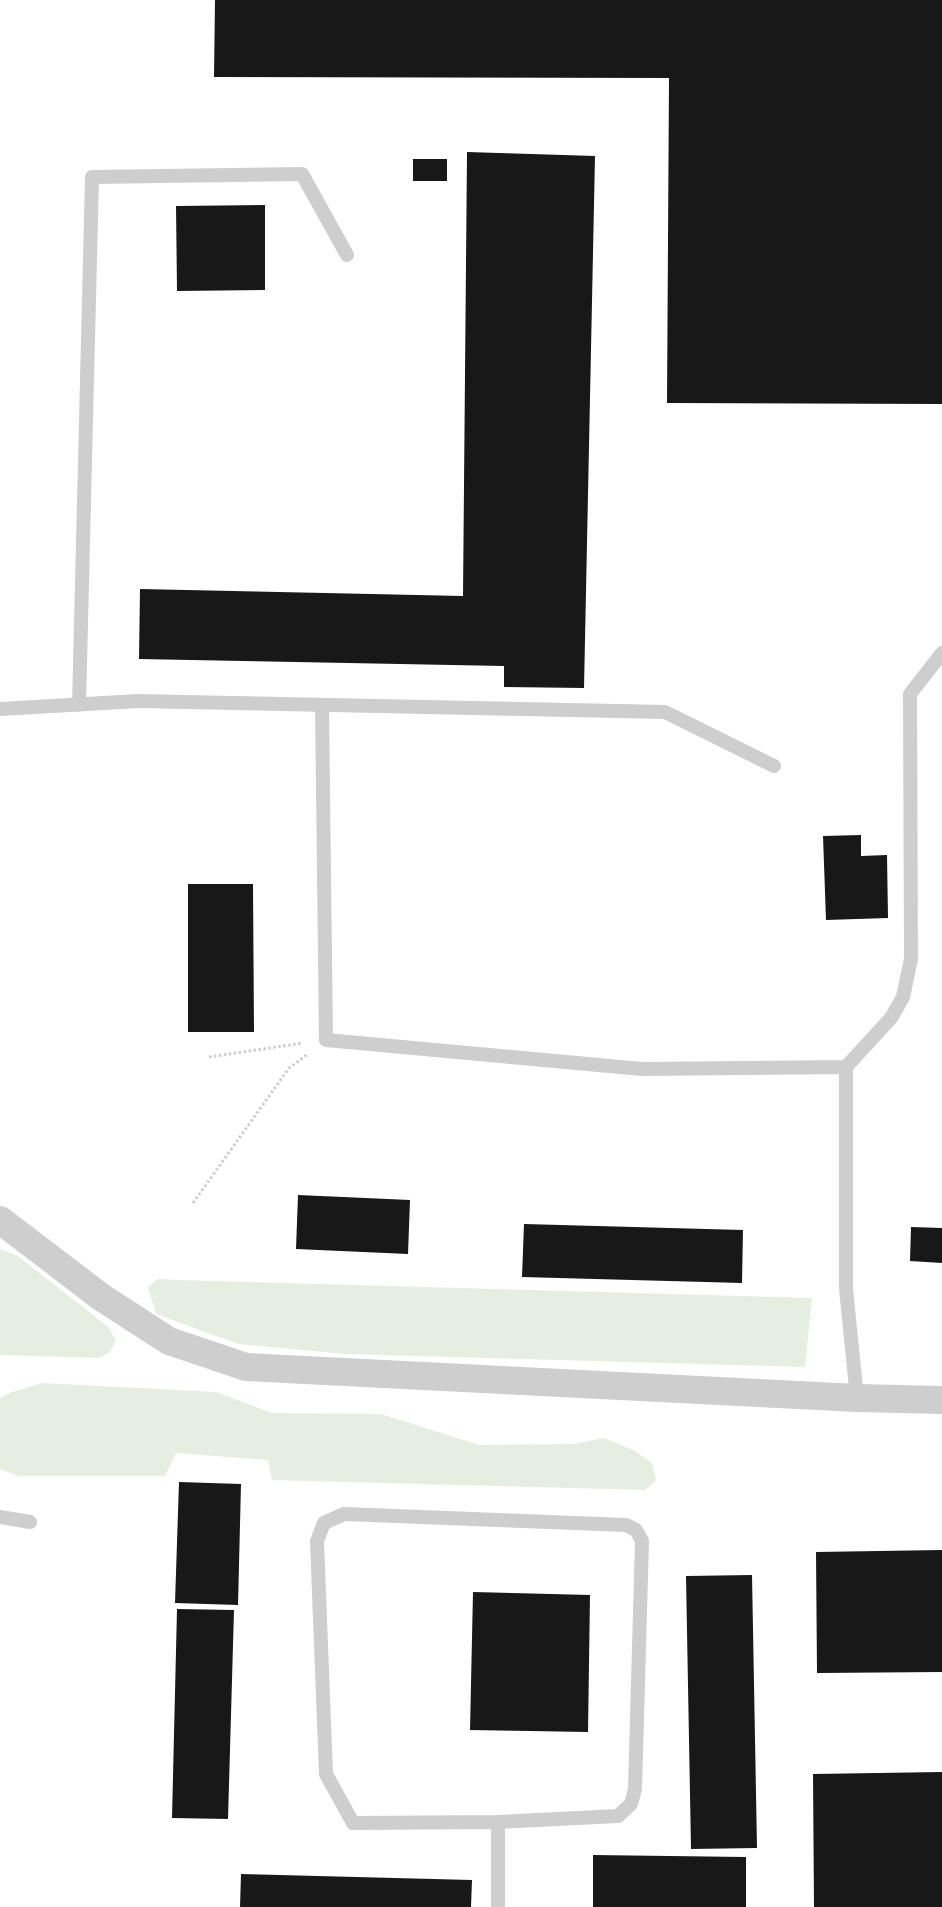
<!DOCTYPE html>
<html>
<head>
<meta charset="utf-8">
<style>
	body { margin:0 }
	canvas { display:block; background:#fff }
</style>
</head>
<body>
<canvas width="942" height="1907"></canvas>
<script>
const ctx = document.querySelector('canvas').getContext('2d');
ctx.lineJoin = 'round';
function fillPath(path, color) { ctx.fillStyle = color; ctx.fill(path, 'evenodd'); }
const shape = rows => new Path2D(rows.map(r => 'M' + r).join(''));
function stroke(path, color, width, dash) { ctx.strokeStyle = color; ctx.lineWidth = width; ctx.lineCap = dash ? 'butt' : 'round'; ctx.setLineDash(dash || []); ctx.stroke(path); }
fillPath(shape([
	[0,1249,18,1256,108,1327,116,1340,110,1352,99,1358,0,1355],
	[158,1279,179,1280,812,1298,805,1367,345,1354,238,1344,156,1314,148,1287],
	[42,1383,216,1392,272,1413,381,1414,479,1445,574,1444,604,1438,635,1451,652,1463,656,1480,645,1490,272,1480,268,1460,176,1453,165,1476,19,1476,0,1469,0,1398,12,1392]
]), '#e5eee0');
fillPath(shape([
	[215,0,942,0,942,404,667,403,669,78,214,77],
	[467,152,595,156,584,688,504,687,504,666,139,659,140,589,463,596],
	[413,159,447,159,447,181,413,181],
	[265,205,265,290,177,291,176,206],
	[861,835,861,856,887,855,888,918,826,920,823,836],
	[188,884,253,884,254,1032,188,1032],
	[298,1195,410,1200,408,1254,296,1249],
	[524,1224,743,1230,742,1283,522,1277],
	[911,1227,942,1228,942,1263,910,1261],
	[179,1482,241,1484,238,1605,175,1603],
	[942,1550,942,1672,817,1673,816,1552],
	[752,1575,757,1848,691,1849,686,1576],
	[473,1592,590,1595,588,1732,470,1730],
	[177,1609,234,1610,228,1819,172,1818],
	[942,1772,942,1907,814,1907,813,1774],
	[593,1855,746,1857,746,1907,593,1907],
	[241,1874,472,1880,471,1907,240,1907]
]), '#181818');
stroke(shape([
	[209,1057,303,1043],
	[193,1203,289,1068,308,1054]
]), '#cecece', 3, [2.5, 2.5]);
stroke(shape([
	[79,705,92,177,302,174,347,255],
	[322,705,326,1040,642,1069,846,1067,891,1018,903,997,911,959,910,694,942,653],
	[0,709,138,701,665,712,774,766],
	[846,1067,846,1289,857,1398],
	[344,1514,626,1525,636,1530,642,1541,635,1789,631,1804,618,1816,498,1822,353,1823,326,1774,317,1541,324,1523,344,1514],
	[0,1517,30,1522],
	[498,1907,498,1822]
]), '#cecece', 14);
stroke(shape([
	[0,1220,101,1297,169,1341,246,1367,857,1398,942,1400]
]), '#cecece', 28);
</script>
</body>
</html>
